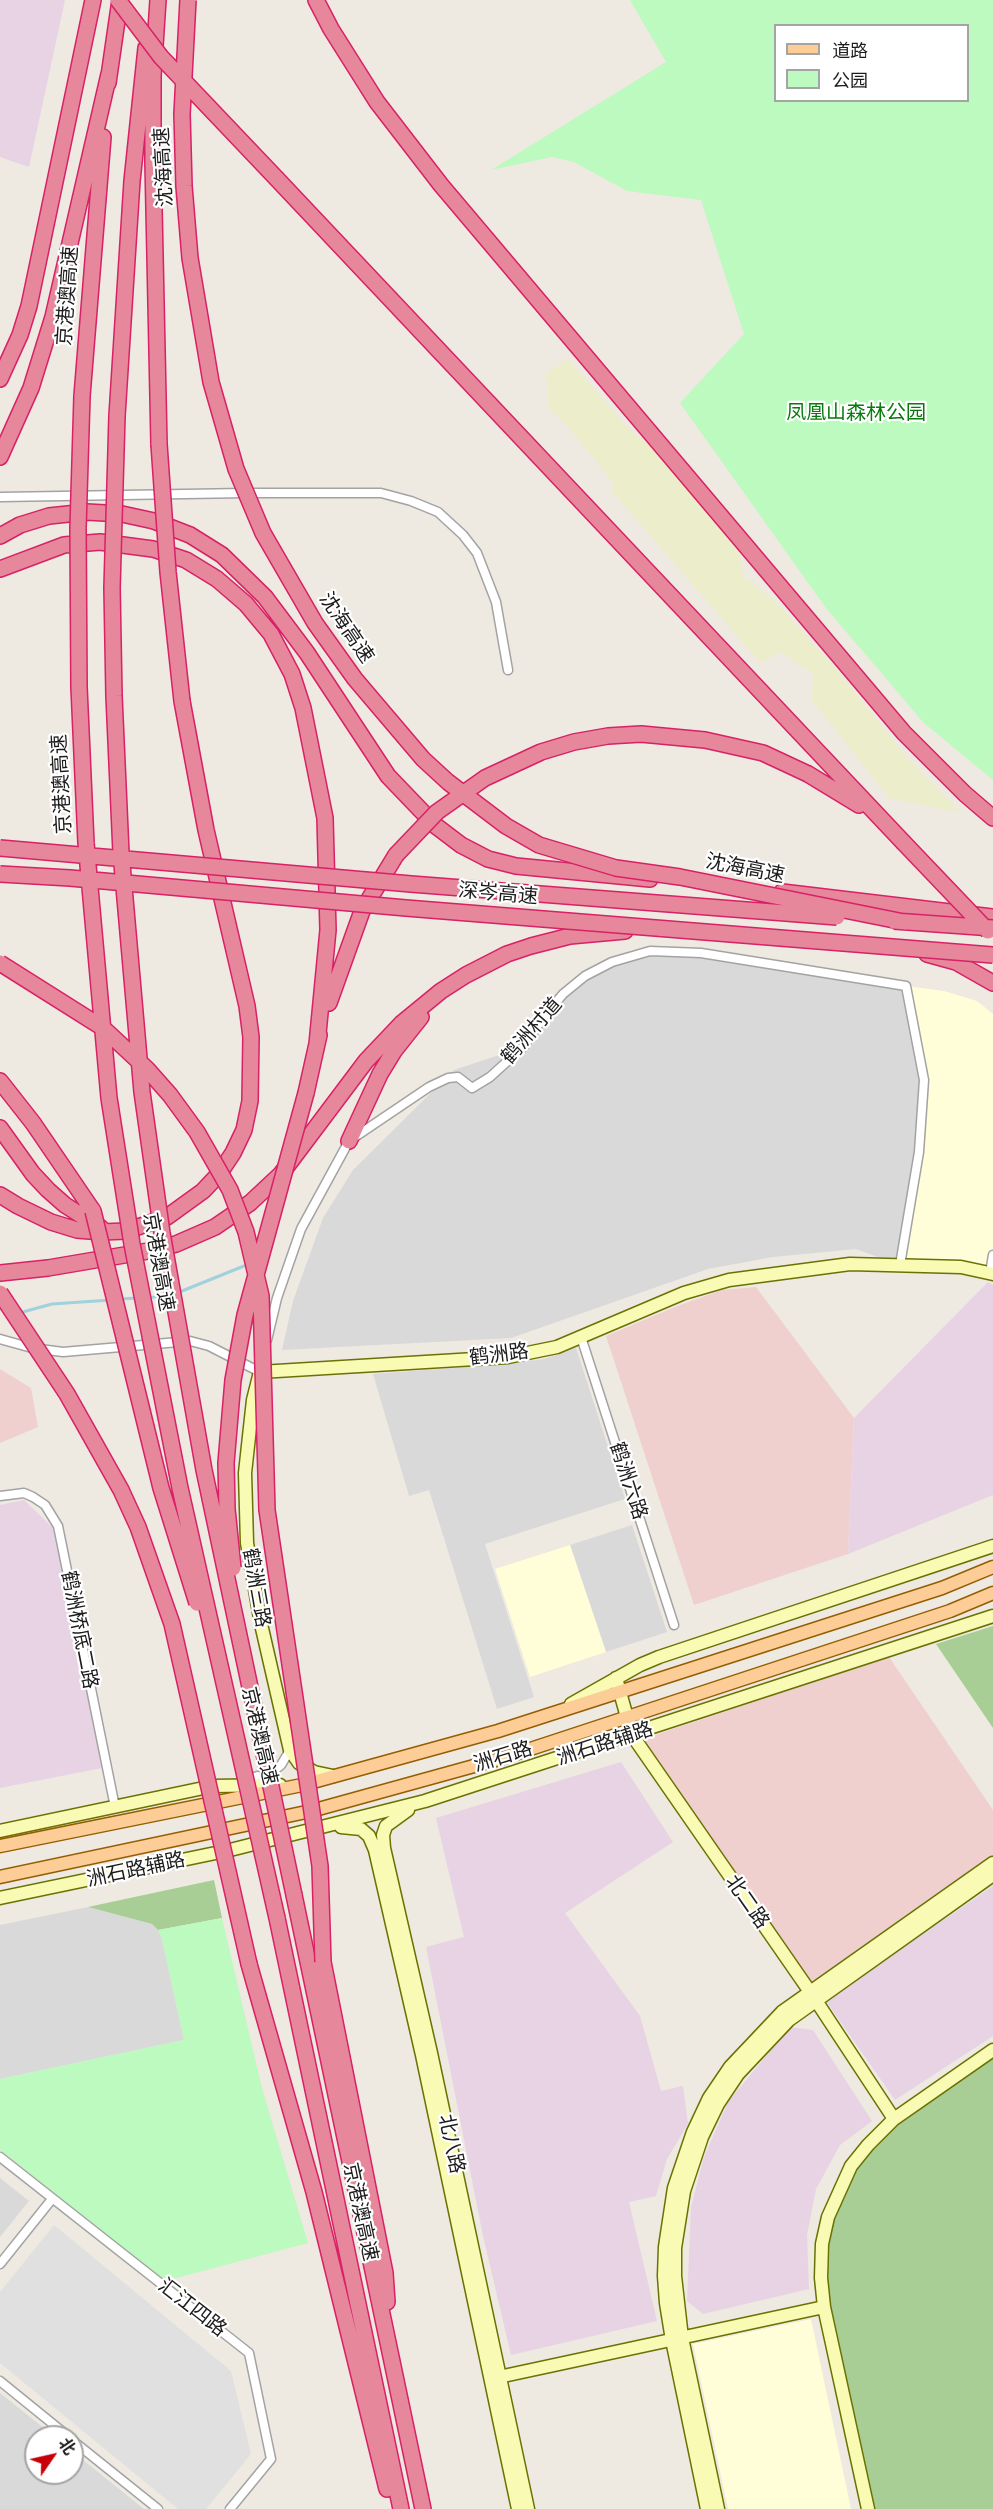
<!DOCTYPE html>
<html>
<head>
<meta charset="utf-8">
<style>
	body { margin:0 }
	#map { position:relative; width:993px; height:2509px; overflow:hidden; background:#eee9e1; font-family:"Noto Sans","Noto Sans SC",sans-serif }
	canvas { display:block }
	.legend { position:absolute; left:774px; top:24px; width:195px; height:78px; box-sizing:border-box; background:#fff; border:2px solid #a4a4a4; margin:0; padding:8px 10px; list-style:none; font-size:18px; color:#1c1c1c }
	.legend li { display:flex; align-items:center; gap:12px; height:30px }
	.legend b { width:30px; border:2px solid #a4a4a4 }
	.north { position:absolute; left:24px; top:2425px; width:60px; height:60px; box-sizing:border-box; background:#fff; border:2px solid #a4a4a4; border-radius:50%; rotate:56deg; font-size:16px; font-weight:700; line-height:24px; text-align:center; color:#1c1c1c }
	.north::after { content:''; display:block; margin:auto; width:21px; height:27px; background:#c80007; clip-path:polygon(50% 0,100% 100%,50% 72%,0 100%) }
</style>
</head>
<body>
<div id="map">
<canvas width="993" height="2509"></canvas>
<ul class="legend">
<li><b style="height:8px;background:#fdcd97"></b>道路</li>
<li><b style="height:16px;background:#bcfabf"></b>公园</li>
</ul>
<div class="north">北</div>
</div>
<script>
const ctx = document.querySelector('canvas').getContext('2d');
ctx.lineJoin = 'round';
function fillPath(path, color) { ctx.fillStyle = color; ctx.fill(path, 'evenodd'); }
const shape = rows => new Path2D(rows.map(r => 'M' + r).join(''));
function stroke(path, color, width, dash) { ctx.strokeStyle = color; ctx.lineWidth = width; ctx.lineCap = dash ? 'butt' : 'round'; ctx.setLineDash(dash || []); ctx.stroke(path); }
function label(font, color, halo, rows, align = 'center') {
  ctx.font = font + ' "Noto Sans","Noto Sans SC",sans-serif'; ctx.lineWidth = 4.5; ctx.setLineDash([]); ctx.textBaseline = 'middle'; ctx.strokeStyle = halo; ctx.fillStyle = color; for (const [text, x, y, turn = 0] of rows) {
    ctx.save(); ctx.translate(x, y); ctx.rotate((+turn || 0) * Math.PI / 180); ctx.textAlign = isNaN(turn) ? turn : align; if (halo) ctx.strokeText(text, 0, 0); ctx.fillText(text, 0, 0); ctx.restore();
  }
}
fillPath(shape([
	[650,951,701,953,906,986,924,1080,919,1152,900,1265,856,1249,773,1257,708,1269,511,1338,282,1350,293,1301,323,1218,353,1170,454,1070,523,1047,542,1019,585,976],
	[576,1348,625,1499,485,1544,534,1697,497,1709,429,1490,409,1496,373,1374,505,1364,544,1359],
	[632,1525,667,1632,606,1652,570,1545],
	[88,1907,152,1924,158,1930,162,1939,184,2040,0,2079,0,1925],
	[0,2178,29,2201,0,2237],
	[0,2393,55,2437,36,2437,36,2473,72,2473,72,2451,144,2509,0,2509]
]), '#dad9d9');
fillPath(shape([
	[756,1287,854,1418,848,1554,694,1605,606,1336,675,1307,722,1290],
	[0,1369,31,1388,38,1427,0,1443],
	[889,1657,993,1810,993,1857,810,1985,640,1740]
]), '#efd0cf');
fillPath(shape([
	[0,0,65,0,29,167,0,157],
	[988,1282,993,1285,993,1495,848,1554,854,1418],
	[24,1500,54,1529,102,1768,0,1788,0,1505],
	[621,1762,673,1842,565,1913,640,2016,661,2091,683,2086,688,2124,667,2159,656,2196,629,2202,657,2321,511,2355,483,2236,426,1947,464,1937,436,1818],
	[993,1886,993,2036,895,2100,826,2001],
	[790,2027,813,2030,872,2121,840,2145,816,2189,807,2235,809,2289,703,2314,687,2301,691,2207,704,2157,728,2102]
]), '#e7d3e4');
fillPath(shape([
	[906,986,944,991,977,1001,993,1014,993,1255,990,1273,900,1265,919,1152,924,1080],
	[570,1545,606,1652,530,1677,495,1569],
	[811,2319,851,2509,728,2509,693,2344]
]), '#fffed9');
fillPath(shape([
	[568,359,629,429,656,450,739,551,744,577,774,600,836,669,906,756,960,812,890,799,811,699,814,675,780,652,760,663,611,490,615,485,570,429,549,409,546,373]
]), '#ecedcb');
fillPath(shape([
	[993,1626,993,1728,936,1644],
	[214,1880,222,1918,158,1930,152,1924,88,1907],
	[993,2050,993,2509,868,2509,824,2307,828,2217,868,2145]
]), '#a8ce95');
fillPath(shape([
	[630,0,993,0,993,780,924,723,826,608,680,403,744,334,701,200,627,191,574,162,552,157,491,170,666,62],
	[776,26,968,26,968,100,776,100],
	[222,1918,262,2088,308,2243,165,2281,0,2150,0,2079,184,2040,162,1939,158,1930]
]), '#bcfabf');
fillPath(shape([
	[54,2225,231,2371,251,2454,206,2509,178,2509,0,2363,0,2292]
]), '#e0e0e0');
stroke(shape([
	[177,1293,244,1266],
	[147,1298,167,1295],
	[120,1299,137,1298],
	[19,1313,52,1304,111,1300]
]), '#a0d1dc', 3);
const street = shape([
	[0,497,246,493,381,493,411,501,438,512,463,535,477,553,496,602,508,670],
	[990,1273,993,1255],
	[581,1337,674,1625],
	[0,1339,32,1348,63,1352,190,1341,209,1346,260,1372,261,1367],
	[267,1340,277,1298,301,1229,349,1141,429,1087,448,1078,458,1077,472,1088,490,1077,523,1047,542,1019,563,994,585,976,612,962,650,951,701,953,906,986,924,1080,919,1152,900,1265],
	[0,1496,24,1493,33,1497,45,1505,58,1526,115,1807],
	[243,1780,272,1772,281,1765,290,1750],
	[0,2157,249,2353,271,2459,230,2509],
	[0,2264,52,2199],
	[0,2381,69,2437],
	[72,2440,158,2509]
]);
const secondary = shape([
	[616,1678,632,1735,815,1999,894,2119],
	[571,1704,640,1665,659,1657,993,1546],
	[333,1776,314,1772,299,1763,290,1750,261,1624,247,1543,245,1473,253,1400,260,1372,508,1357,557,1347,684,1293,729,1280,850,1264,961,1267,993,1274],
	[408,1810,386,1826,383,1835,384,1848,431,2053,528,2509],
	[341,1827,361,1829,369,1836,375,1850,422,2055,518,2509],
	[0,1831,213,1786,280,1785],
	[0,1898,230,1850,425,1801,993,1616],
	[494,2378,824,2307],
	[707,2509,672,2340,666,2303,664,2276,665,2247,674,2188,693,2132,709,2098,730,2067,782,2012,993,1863],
	[718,2509,682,2338,675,2276,675,2248,684,2191,702,2137,718,2104,738,2074,789,2020,993,1875],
	[868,2509,824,2307,821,2278,822,2244,828,2217,851,2166,868,2145,894,2119,993,2050]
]);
const primary = shape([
	[0,1846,302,1785,498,1731,942,1588,993,1567],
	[0,1877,311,1811,503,1758,950,1611,993,1593]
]);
const highway = shape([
	[158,0,153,76,153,162,159,444],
	[316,0,331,29,377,102,441,185,904,733,965,794,993,818],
	[108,83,120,0],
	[277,179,903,842],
	[0,379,20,335,29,306,93,0],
	[82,396,103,137],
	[117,416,132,181,146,48],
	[0,457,31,388,53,317,109,74],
	[0,536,20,525,49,516,87,512,122,514,154,521,190,535,222,555,265,597,307,653,388,776,436,826,461,845,488,859,516,866,650,879],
	[0,569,64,545,100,542,153,549,186,560,217,579,246,604,271,634,292,674,303,708,325,818,328,930,317,1044],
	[808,774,859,805],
	[782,892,993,917],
	[927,954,956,962,993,983],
	[329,1003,362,911,396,855],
	[0,1081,33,1123,93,1211],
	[306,1093,319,1035],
	[0,1128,33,1174,48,1190,65,1205,101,1228],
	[349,1141,380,1074,394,1051,421,1017],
	[0,1195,18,1206,51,1222,77,1230,102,1232,126,1231,167,1217,203,1191,219,1174,233,1153,244,1130,250,1101,251,1037,247,1006,206,830,182,701],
	[0,1273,48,1268,154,1250,176,1244,215,1227,250,1203,281,1174,366,1061,402,1023,441,991,466,975,507,954,531,946,570,936,625,931],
	[294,1895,423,2509],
	[277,1918,401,2509],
	[323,1962,385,2273,387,2302],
	[249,1964,314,2192,387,2489]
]);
stroke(street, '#a3a3a3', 11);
stroke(secondary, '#6a7203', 15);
stroke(primary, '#945e00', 15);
stroke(highway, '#d82166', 18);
stroke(street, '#fff', 8);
stroke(secondary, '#f9fab3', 12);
stroke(primary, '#fdcd97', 12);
stroke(highway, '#e7879c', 15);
const highwayBridge = shape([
	[118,0,161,57,277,179],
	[188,0,182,114,184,186,190,258,211,382,236,469,263,533,315,623,355,679,423,759,448,782,506,826,539,845,616,868,680,877,904,922],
	[82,396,78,528,79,687,86,843,109,1098,132,1244,180,1488,277,1918],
	[117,416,112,588,114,696,121,853,142,1092,162,1233,204,1470,294,1895],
	[159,444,168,572,182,701],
	[903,842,988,931],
	[0,848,411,884,837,917],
	[396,855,437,812,485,778,541,752,574,742,608,736,641,734,705,740,763,753,808,774],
	[0,874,70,878,406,908,993,955],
	[894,921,993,928],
	[0,963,103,1028,147,1069,170,1095,197,1132,230,1190,246,1232,261,1296,267,1510,320,1866,323,1962],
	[93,1211,161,1488,197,1603],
	[0,1293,67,1394,121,1490,138,1527,172,1624,249,1964],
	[233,1568,227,1509,226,1463,233,1380,245,1315,306,1093]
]);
stroke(highwayBridge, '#d82166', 18, []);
stroke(highwayBridge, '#e7879c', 15);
label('20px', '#1c1c1c', '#fff', [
	["沈海高速",164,167,-93],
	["京港澳高速",68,296,-86],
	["沈海高速",346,628,56],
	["京港澳高速",62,784,-93],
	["沈海高速",745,869,11],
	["深岑高速",498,894,5],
	["鹤洲村道",532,1031,-49],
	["京港澳高速",158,1262,80],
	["鹤洲路",499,1355,-7],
	["鹤洲六路",628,1481,72],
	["鹤洲三路",256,1588,80],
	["鹤洲桥底二路",79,1630,79],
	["京港澳高速",259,1736,77],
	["洲石路辅路",605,1744,-18],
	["洲石路",503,1757,-17],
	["洲石路辅路",136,1870,-12],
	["北二路",747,1902,55],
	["北八路",451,2144,78],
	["京港澳高速",360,2212,78],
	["汇江四路",192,2308,38]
]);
label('20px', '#0a7a0f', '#fff', [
	["凤凰山森林公园",856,413]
]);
</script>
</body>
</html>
